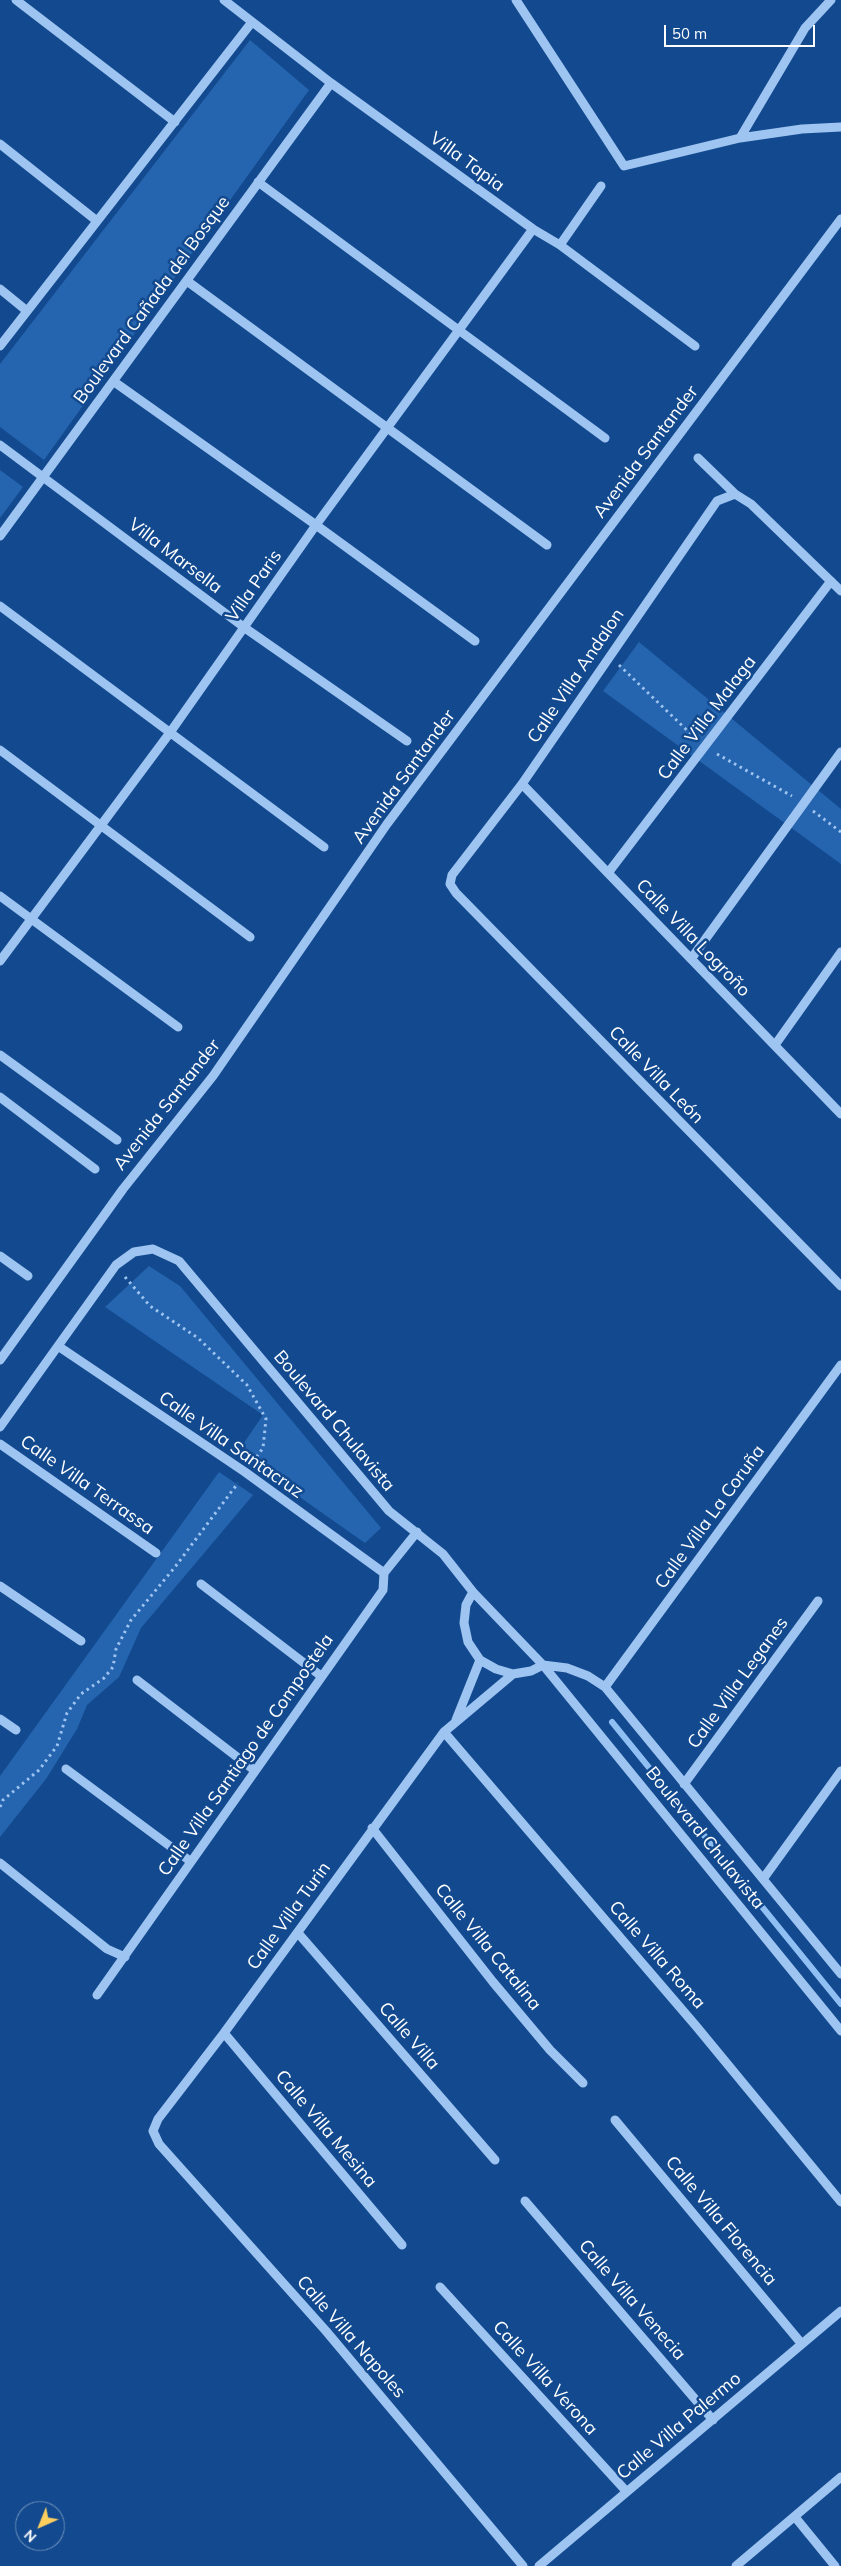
<!DOCTYPE html>
<html>
<head>
<meta charset="utf-8">
<style>
	body { margin:0 }
	#map { position:relative; width:841px; height:2566px; overflow:hidden; background:#134a8f; font-family:Mulish,sans-serif }
	canvas { display:block }
	.north { position:absolute; left:15px; top:2501px; width:50px; height:50px; box-sizing:border-box; background:#134a8f; border:1px solid #7192bc; border-radius:50%; rotate:224deg; font-size:14px; font-weight:700; line-height:20px; text-align:center; color:#fff }
	.north::after { content:''; display:block; margin:auto; width:18px; height:22px; background:#ffcf5e; clip-path:polygon(50% 0,100% 100%,50% 72%,0 100%) }
	.scale { position:absolute; left:664px; top:25px; width:151px; height:22px; box-sizing:border-box; border:2px solid #fff; border-top:0; padding-left:6px; font-size:15px; line-height:18px; white-space:nowrap; color:#fff; -webkit-text-stroke:4px #134a8f; paint-order:stroke }
</style>
</head>
<body>
<div id="map">
<canvas width="841" height="2566"></canvas>
<div class="north">N</div>
<div class="scale">50 m</div>
</div>
<script>
const ctx = document.querySelector('canvas').getContext('2d');
ctx.lineJoin = 'round';
function fillPath(path, color) { ctx.fillStyle = color; ctx.fill(path, 'evenodd'); }
const shape = rows => new Path2D(rows.map(r => 'M' + r).join(''));
function stroke(path, color, width, dash) { ctx.strokeStyle = color; ctx.lineWidth = width; ctx.lineCap = dash ? 'butt' : 'round'; ctx.setLineDash(dash || []); ctx.stroke(path); }
function label(font, color, halo, rows, align = 'center') {
  ctx.font = font + ' Mulish,sans-serif'; ctx.lineWidth = 5; ctx.setLineDash([]); ctx.textBaseline = 'middle'; ctx.strokeStyle = halo; ctx.fillStyle = color; for (const [text, x, y, turn = 0] of rows) {
    ctx.save(); ctx.translate(x, y); ctx.rotate((+turn || 0) * Math.PI / 180); ctx.textAlign = isNaN(turn) ? turn : align; if (halo) ctx.strokeText(text, 0, 0); ctx.fillText(text, 0, 0); ctx.restore();
  }
}
fillPath(shape([
	[250,40,309,90,44,460,0,427,0,364],
	[0,470,23,487,0,518],
	[639,642,841,809,841,864,603,691],
	[149,1266,180,1286,381,1528,365,1543,237,1453,263,1415,105,1307],
	[219,1472,253,1495,141,1628,119,1677,87,1705,77,1729,46,1779,0,1837,0,1776]
]), '#2564ae');
stroke(shape([
	[612,1722,841,2004]
]), '#90bff4', 6);
stroke(shape([
	[619,665,694,737],
	[717,754,792,796],
	[813,811,841,832],
	[125,1277,150,1306,198,1338,247,1385,266,1419,263,1448,253,1462],
	[0,1807,3,1800,39,1770,57,1746,67,1713,81,1694,104,1678,113,1667,116,1649,131,1620,175,1567,238,1483]
]), '#9ec4f1', 3, [2.5, 4]);
stroke(shape([
	[16,0,175,122],
	[224,0,331,83,533,229,560,245,695,346],
	[516,0,624,166,740,138,802,129,841,127],
	[740,138,805,28,831,0],
	[0,144,97,221],
	[258,182,605,438],
	[560,245,601,186],
	[187,281,547,545],
	[0,289,27,311],
	[0,346,252,22],
	[113,381,316,525,475,641],
	[0,445,245,628,407,741],
	[698,458,735,494,751,504,841,591],
	[735,494,717,501,522,784,452,875,450,884,456,893,841,1286],
	[0,536,331,83],
	[0,606,324,847],
	[0,750,250,937],
	[522,784,841,1114],
	[608,873,831,581],
	[0,896,178,1027],
	[691,959,841,752],
	[0,961,169,734,316,525,533,229],
	[775,1045,841,952],
	[0,1055,117,1140],
	[0,1097,95,1169],
	[0,1256,28,1276],
	[58,1346,245,1472,384,1573],
	[0,1360,123,1189,213,1076,387,824,841,219],
	[0,1427,116,1265,134,1252,153,1249,179,1261,389,1511,443,1554,473,1592,543,1665,841,2031],
	[0,1444,156,1553],
	[201,1584,321,1676],
	[0,1586,81,1641],
	[473,1592,466,1605,464,1623,468,1642,480,1660,496,1669,513,1674,531,1671,543,1665,567,1668,588,1676,605,1687,841,1974],
	[513,1674,444,1732,224,2033,158,2119,153,2131,159,2144,326,2331,523,2566],
	[137,1680,254,1770],
	[605,1687,841,1365],
	[0,1719,16,1730],
	[456,1720,480,1660],
	[444,1732,696,2026,841,2202],
	[66,1769,190,1861],
	[684,1784,818,1601],
	[372,1828,493,1982,550,2050,583,2083],
	[0,1863,107,1949,125,1957],
	[763,1879,841,1771],
	[298,1933,495,2160],
	[97,1995,383,1590,384,1573,417,1532],
	[224,2033,402,2245],
	[615,2120,801,2343],
	[525,2201,713,2420],
	[440,2287,626,2491],
	[795,2517,835,2566],
	[539,2566,841,2311],
	[736,2566,841,2477]
]), '#9ec4f1', 9);
label('18px', '#fff', '#134a8f', [
	["Villa Tapia",467,162,36],
	["Boulevard Cañada del Bosque",152,300,-54],
	["Avenida Santander",646,452,-53],
	["Villa Marsella",175,556,37],
	["Villa Paris",254,586,-55],
	["Calle Villa Andalon",576,676,-56],
	["Calle Villa Malaga",707,718,-53],
	["Avenida Santander",404,777,-54],
	["Calle Villa Logroño",693,938,46],
	["Calle Villa León",656,1075,46],
	["Avenida Santander",167,1105,-52],
	["Boulevard Chulavista",334,1421,50],
	["Calle Villa Santacruz",231,1445,35],
	["Calle Villa Terrassa",87,1485,35],
	["Calle Villa La Coruña",710,1517,-54],
	["Calle Villa Leganes",738,1683,-54],
	["Calle Villa Santiago de Compostela",246,1755,-55],
	["Boulevard Chulavista",705,1838,51],
	["Calle Villa Turin",289,1916,-54],
	["Calle Villa Catalina",488,1947,51],
	["Calle Villa Roma",657,1955,49],
	["Calle Villa",409,2036,49],
	["Calle Villa Mesina",326,2129,50],
	["Calle Villa Florencia",721,2221,50],
	["Calle Villa Venecia",632,2300,49],
	["Calle Villa Napoles",351,2337,49],
	["Calle Villa Verona",545,2378,48],
	["Calle Villa Palermo",679,2426,-40]
]);
</script>
</body>
</html>
